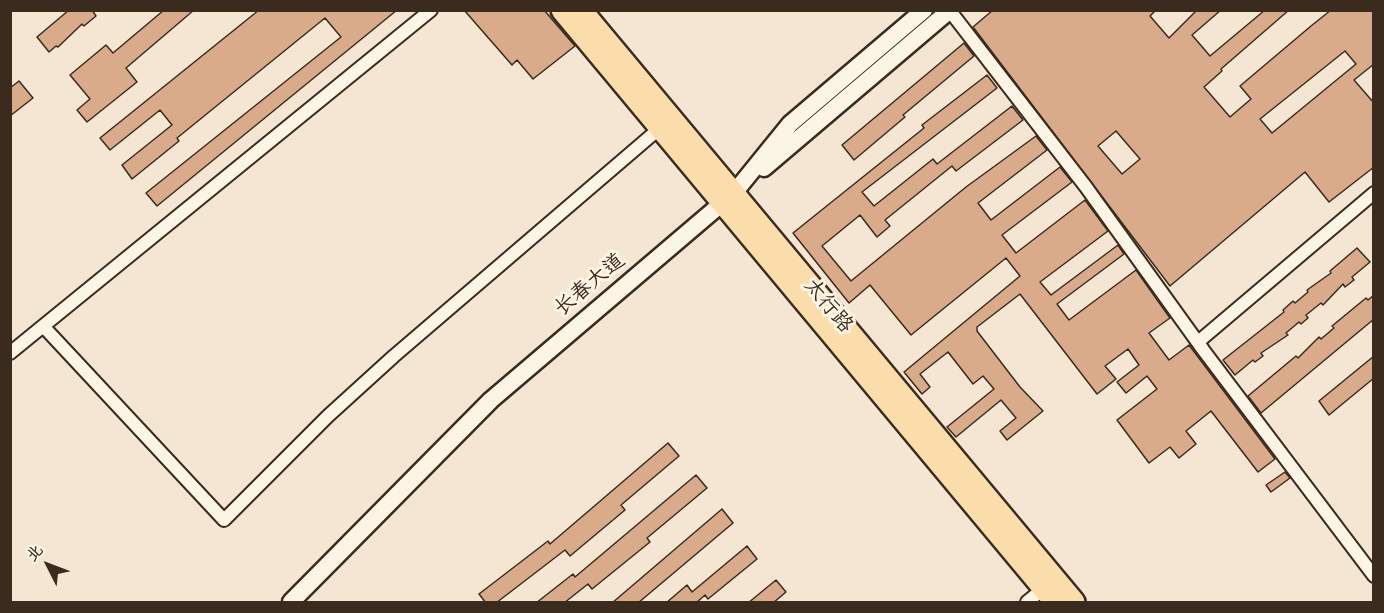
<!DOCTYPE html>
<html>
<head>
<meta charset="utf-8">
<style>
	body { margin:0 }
	#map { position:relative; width:1384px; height:613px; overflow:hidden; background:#f5e6d3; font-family:Itim,"LXGW WenKai TC",sans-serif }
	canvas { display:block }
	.frame { position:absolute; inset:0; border:12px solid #3b2a1e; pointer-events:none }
	.north { position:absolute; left:18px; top:535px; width:60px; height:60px; -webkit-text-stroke:4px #fcf5e5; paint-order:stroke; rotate:312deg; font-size:16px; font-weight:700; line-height:24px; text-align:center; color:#3b2a1e }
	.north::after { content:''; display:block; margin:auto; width:21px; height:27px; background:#3b2a1e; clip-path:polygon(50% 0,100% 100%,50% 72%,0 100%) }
</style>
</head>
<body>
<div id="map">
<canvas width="1384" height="613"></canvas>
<div class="frame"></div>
<div class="north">北</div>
</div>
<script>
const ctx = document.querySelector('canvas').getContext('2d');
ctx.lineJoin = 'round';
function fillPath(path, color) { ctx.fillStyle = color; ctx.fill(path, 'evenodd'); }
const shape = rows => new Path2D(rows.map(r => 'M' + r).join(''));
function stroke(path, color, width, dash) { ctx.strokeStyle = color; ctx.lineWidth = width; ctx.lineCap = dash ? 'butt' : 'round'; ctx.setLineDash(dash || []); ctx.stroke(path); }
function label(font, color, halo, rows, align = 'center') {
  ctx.font = font + ' Itim,"LXGW WenKai TC",sans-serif'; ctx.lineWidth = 6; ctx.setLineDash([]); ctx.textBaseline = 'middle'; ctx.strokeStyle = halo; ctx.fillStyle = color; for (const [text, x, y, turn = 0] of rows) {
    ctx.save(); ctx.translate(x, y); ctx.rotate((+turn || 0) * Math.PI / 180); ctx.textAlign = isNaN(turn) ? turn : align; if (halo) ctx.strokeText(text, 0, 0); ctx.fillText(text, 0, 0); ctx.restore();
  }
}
const building = shape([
	[69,10,92,10,96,16,84,26,82,24,58,47,56,46,49,52,37,37,69,10],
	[164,10,194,10,126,68,137,82,87,122,77,110,90,99,70,75,106,45,113,53,164,10],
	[259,10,397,10,157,206,146,193,341,37,325,18,177,138,179,141,132,179,122,165,172,125,160,110,110,150,100,138,259,10],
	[464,10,544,10,575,46,533,79,517,60,512,65,464,10],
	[993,10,1156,10,1150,16,1169,38,1197,10,1221,10,1192,35,1210,56,1265,10,1289,10,1221,69,1222,71,1204,87,1230,117,1251,99,1240,86,1311,26,1331,10,1374,10,1374,64,1354,80,1374,103,1374,167,1329,202,1305,172,1170,286,973,27,993,10],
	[1345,51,1356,64,1272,133,1260,119,1345,51],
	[1116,131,1140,159,1122,174,1098,146,1116,131],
	[964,43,974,56,903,115,905,117,854,160,842,145,964,43],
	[987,75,997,88,862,192,874,206,933,159,937,164,1012,106,1023,120,956,171,952,166,885,220,890,226,877,237,860,215,822,246,851,281,966,187,1036,136,1047,150,978,203,991,220,1060,167,1072,182,1002,235,1016,253,1085,200,1108,231,1040,282,1051,295,1118,245,1124,254,1057,304,1069,320,1136,270,1170,318,1149,333,1169,360,1189,345,1275,459,1258,472,1211,411,1186,431,1196,444,1179,458,1170,447,1149,463,1117,420,1157,389,1147,376,1126,393,1117,382,1139,365,1128,349,1105,366,1116,379,1097,394,1020,294,977,327,977,331,1020,387,1043,411,1007,440,1000,431,1016,418,1001,400,956,437,947,427,994,389,983,376,973,384,948,352,920,374,930,387,922,394,904,372,1020,276,1006,258,911,335,870,285,849,303,793,233,924,128,922,125,987,75],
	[19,81,33,98,10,116,10,88,19,81],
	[1357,248,1370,262,1352,277,1354,280,1345,287,1343,284,1323,305,1321,303,1306,315,1308,318,1301,324,1299,322,1286,333,1288,335,1261,353,1263,356,1255,362,1253,360,1235,375,1223,360,1284,312,1283,310,1293,301,1295,303,1308,292,1307,290,1331,273,1330,271,1357,248],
	[1374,295,1374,319,1261,413,1248,396,1296,356,1298,358,1319,337,1321,339,1334,328,1332,326,1366,298,1368,300,1374,295],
	[1374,356,1374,378,1329,415,1319,401,1374,356],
	[668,443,679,456,621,505,625,510,570,556,565,550,496,603,486,603,479,594,548,541,550,544,668,443],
	[1285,472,1290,478,1271,492,1266,485,1285,472],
	[696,475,707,488,647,538,650,542,592,589,588,584,564,603,536,603,573,574,575,577,696,475],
	[722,509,733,523,638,603,612,603,722,509],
	[747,546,757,559,708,599,705,595,696,603,666,603,687,585,692,592,747,546],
	[776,580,786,592,773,603,748,603,776,580]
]);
fillPath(building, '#d9ab8a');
stroke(building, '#3b2a1e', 1.5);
const street = shape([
	[950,11,1086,187,1204,351,1374,576],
	[43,326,224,520,328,416,394,356,660,128],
	[1198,342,1374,193],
	[10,353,431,10],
	[1027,602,1043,589]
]);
const secondary = shape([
	[764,168,950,10],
	[291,602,491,400,734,193,790,124,924,10]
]);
const highway = shape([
	[562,10,1055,602],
	[581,10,1074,602]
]);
stroke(street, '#3b2a1e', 16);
stroke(secondary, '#3b2a1e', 21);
stroke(highway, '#3b2a1e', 26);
stroke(street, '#fcf5e5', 12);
stroke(secondary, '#fcf5e5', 16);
stroke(highway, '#faddab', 21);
label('21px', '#3b2a1e', '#fcf5e5', [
	["长春大道",590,285,-40],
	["太行路",828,306,50]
]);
</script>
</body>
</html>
